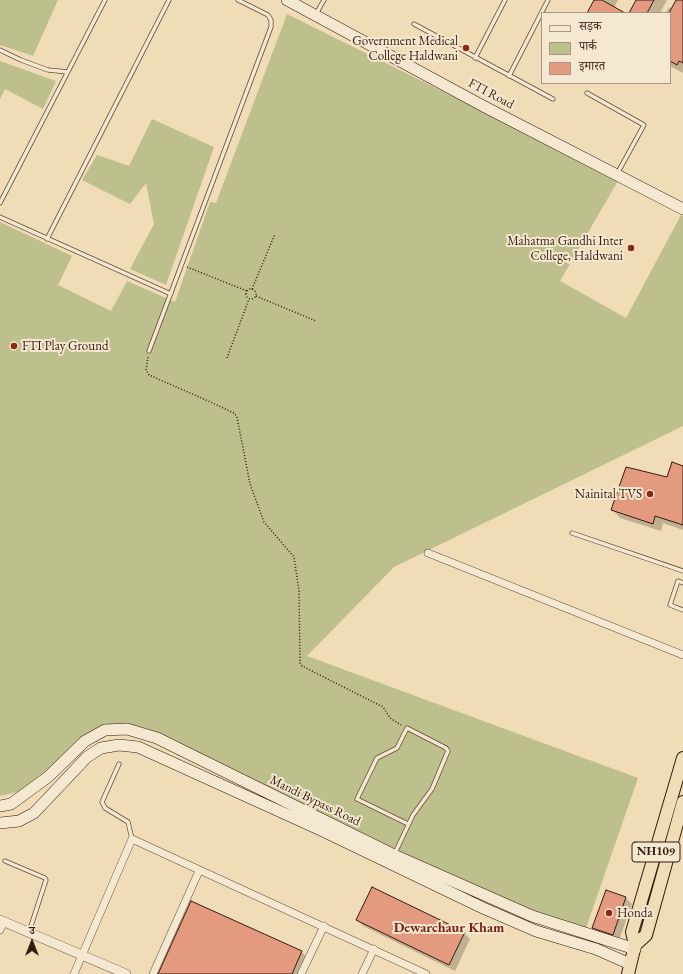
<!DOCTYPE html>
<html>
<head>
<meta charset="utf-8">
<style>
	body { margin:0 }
	#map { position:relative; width:683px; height:974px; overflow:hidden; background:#f0dcb7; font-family:"EB Garamond","Noto Serif Devanagari",serif }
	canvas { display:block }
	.legend { position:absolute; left:541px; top:12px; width:130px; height:72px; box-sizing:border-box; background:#f5e8d0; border:1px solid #a89683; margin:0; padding:5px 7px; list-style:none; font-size:12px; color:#351b10 }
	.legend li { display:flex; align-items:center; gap:8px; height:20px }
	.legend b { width:20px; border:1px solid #a89683 }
	.north { position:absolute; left:12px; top:922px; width:40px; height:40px; -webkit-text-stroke:3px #f5e8d0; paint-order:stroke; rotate:0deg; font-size:11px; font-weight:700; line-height:16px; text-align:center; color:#351b10 }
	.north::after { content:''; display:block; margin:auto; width:14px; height:18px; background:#351b10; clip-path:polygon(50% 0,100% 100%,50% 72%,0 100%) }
</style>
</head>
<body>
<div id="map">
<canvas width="683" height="974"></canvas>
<ul class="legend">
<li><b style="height:5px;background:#f5e8d0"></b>सड़क</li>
<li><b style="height:11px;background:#bdbf8c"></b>पार्क</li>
<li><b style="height:11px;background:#e49a7f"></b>इमारत</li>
</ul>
<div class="north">उ</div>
</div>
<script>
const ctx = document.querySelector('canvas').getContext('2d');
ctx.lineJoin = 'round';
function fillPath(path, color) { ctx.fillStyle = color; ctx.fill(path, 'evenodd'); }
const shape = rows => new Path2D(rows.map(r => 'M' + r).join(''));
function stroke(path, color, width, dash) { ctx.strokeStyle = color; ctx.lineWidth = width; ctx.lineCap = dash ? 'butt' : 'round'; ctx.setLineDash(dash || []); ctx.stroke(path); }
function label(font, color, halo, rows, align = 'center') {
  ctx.font = font + ' "EB Garamond",serif'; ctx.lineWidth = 4; ctx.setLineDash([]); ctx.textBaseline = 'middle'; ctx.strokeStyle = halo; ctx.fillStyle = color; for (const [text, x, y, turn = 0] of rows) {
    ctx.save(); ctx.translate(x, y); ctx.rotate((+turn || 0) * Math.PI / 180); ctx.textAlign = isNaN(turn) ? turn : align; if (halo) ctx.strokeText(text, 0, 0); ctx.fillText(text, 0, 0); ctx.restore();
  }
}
fillPath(shape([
	[0,0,58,0,33,56,0,45],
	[287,14,619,179,560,281,626,318,681,215,683,216,683,426,394,567,307,656,638,778,584,934,445,873,242,774,140,727,116,725,93,730,22,791,0,796,0,222,72,256,58,285,111,311,127,281,175,302,210,202,216,203],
	[0,61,56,81,43,109,5,89,0,99],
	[152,119,214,147,166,285,130,269,154,224,146,183,130,204,82,180,97,155,129,166]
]), '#bdbf8c');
fillPath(shape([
	[595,0,618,0,614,8,623,13,588,13],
	[637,0,667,0,660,13,630,13],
	[677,0,683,0,683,73,670,66,670,13,666,13,669,7,672,9],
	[683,467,683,530,663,523,661,531,620,518,612,509,667,479],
	[606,892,626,898,632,904,619,940,600,934,594,928],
	[357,920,464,933,470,939,455,971,363,926],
	[301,951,307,958,300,974,160,974]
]), '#0003');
const building = shape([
	[594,0,602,0,625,13,587,13,594,0],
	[636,0,654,0,647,13,629,13,636,0],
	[676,0,683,0,683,63,679,61,677,65,670,61,670,11,676,0],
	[672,462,683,466,683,525,655,516,653,524,611,510,626,467,667,477,672,462],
	[372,887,465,932,449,965,356,920,372,887],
	[606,890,626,897,613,935,592,928,606,890],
	[191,901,302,951,292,974,158,974,191,901]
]);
fillPath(building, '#e49a7f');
stroke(building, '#351b10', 1);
const service = shape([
	[316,14,324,0],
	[414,24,553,99],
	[0,50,21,60,48,70,68,72],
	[475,58,505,0],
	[509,76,548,0],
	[587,93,644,125,617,174],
	[0,203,105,0],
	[0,217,171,294],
	[47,239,169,0],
	[149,351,271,27,271,20,268,15,238,0],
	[572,533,683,571],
	[683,583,678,581,670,605,683,610],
	[119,764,102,802,105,808,128,822,132,839],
	[395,853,413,815,432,789,448,751,446,748,407,728,397,748,377,758,357,799,408,824],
	[5,861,45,878,46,880,29,932]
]);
const minor = shape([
	[428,553,683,655],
	[0,930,4,922],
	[74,974,132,839,426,974],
	[153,974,199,871],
	[301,974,324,926],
	[362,974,374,949]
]);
const tertiary = shape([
	[0,920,126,974]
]);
const secondary = shape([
	[287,0,485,107,683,209],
	[0,806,11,804,48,777,85,741,105,730,127,729,157,738,394,855,532,916,635,949],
	[0,823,19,821,34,813,87,757,101,748,119,745,138,747,323,831,483,908,536,931,596,949,630,964]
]);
const trunk = shape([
	[635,945,646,935,683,802],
	[628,974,635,945,632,932,683,758]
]);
stroke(service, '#644b3a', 5);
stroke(minor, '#644b3a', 8);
stroke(tertiary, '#644b3a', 10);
stroke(secondary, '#351b10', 12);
stroke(trunk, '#351b10', 14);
stroke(shape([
	[187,267,247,291],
	'246 294a5 5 0 1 1 10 0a5 5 0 1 1-10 0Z',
	[252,289,275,234],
	[256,296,316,321],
	[148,357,146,370,149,375,206,400,234,413,237,417,250,484,264,522,294,557,299,591,300,663,302,666,383,707,390,718,401,725],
	[227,358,249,299]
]), '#351b10', 1.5, [1, 2]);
stroke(service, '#f5e8d0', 3.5);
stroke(minor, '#f5e8d0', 7);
stroke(tertiary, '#f5e8d0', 9);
stroke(secondary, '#f5e8d0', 11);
stroke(trunk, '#f0dcb7', 12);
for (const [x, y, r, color] of [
	[466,48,4,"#8f2418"],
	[631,248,4,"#8f2418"],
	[14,346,4,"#8f2418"],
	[650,494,4,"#8f2418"],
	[609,913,4,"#8f2418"]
]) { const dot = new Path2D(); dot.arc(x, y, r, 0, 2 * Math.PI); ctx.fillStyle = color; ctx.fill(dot); stroke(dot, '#f5e8d0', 1.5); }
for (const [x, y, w] of [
	[656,852,48]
]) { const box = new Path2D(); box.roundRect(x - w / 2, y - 10, w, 20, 3); ctx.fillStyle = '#f5e8d0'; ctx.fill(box); stroke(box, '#351b10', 1); }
label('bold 12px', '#351b10', null, [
	["NH109",656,852]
]);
label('13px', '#351b10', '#f5e8d0', [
	["Government Medical",458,41],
	["College Haldwani",458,56],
	["Mahatma Gandhi Inter",623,241],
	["College, Haldwani",623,256],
	["FTI Play Ground",22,346,"left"],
	["Nainital TVS",642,494],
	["Honda",617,913,"left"]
], 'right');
label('13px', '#351b10', '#f5e8d0', [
	["FTI Road",491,94,28],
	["Mandi Bypass Road",315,801,26]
]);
label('bold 14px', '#7a1f14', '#f5e8d0', [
	["Dewarchaur Kham",449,928]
]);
</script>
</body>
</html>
